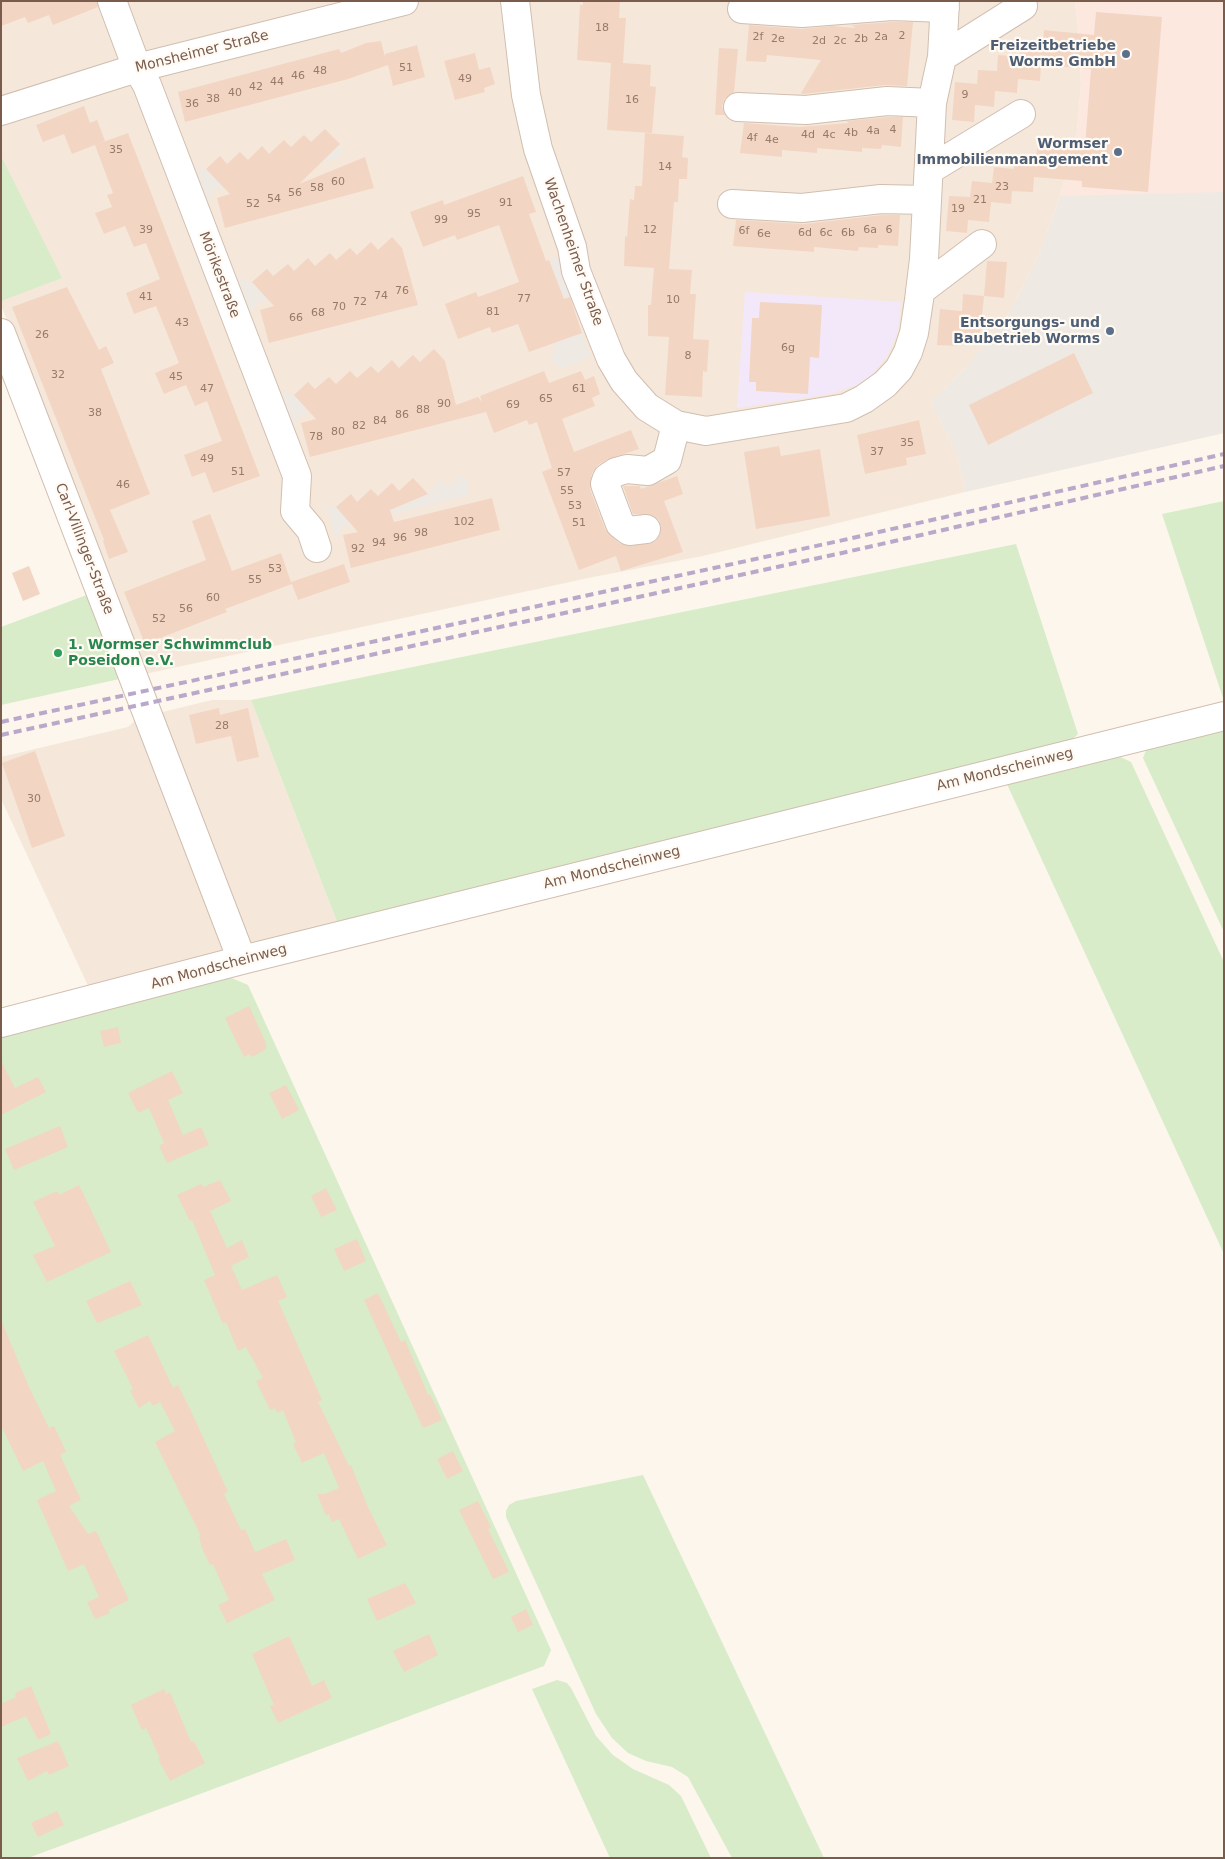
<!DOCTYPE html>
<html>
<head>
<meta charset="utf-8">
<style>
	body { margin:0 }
	#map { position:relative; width:1225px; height:1859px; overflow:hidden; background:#fdf6ec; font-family:"DejaVu Sans",sans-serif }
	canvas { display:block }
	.frame { position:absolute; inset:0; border:2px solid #7a5c4d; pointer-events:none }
</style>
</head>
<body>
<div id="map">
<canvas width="1225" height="1859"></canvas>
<div class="frame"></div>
</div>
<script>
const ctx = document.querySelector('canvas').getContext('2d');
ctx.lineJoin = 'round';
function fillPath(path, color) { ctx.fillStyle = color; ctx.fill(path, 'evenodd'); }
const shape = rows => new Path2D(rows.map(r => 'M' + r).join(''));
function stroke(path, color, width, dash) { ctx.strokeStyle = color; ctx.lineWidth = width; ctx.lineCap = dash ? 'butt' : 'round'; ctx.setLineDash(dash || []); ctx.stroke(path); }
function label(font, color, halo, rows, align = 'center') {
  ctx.font = font + ' "DejaVu Sans",sans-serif'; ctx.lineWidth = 4.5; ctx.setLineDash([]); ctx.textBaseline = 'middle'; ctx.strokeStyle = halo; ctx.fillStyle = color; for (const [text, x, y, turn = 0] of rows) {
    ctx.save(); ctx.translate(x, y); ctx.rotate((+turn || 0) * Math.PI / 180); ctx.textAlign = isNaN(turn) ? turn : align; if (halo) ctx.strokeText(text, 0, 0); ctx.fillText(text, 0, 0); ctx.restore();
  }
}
fillPath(shape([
	[1,1,1075,1,1079,36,1081,84,1077,132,1060,196,1039,255,1010,312,970,363,931,403,956,450,965,492,703,556,593,577,145,674,1,305],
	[212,700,251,700,339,927,90,990,1,799,1,757,128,727,138,718]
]), '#f5e8da');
fillPath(shape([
	[1075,1,1224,1,1224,433,965,492,956,450,931,403,970,363,1010,312,1039,255,1060,196,1077,132,1081,84,1079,36]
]), '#fde8e0');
fillPath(shape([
	[340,144,342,157,215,190,209,196,209,203,194,163,199,169,206,169,214,177,227,164,235,172,248,160,255,167,269,154,277,161],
	[1224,192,1224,433,965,492,956,450,931,403,970,363,1010,312,1039,255,1060,196],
	[378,250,385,257,385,269,259,302,253,308,252,315,237,275,245,282,252,282,259,289,301,278,315,266,322,273,364,262],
	[562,256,576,295,537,310,549,260],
	[582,333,591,357,563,368,554,364,551,356,555,346,554,343],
	[399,368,406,375,426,382,302,415,296,420,295,427,280,388,285,393,294,395,301,402,322,396,336,384,343,391,385,380],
	[462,475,469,482,468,495,344,527,339,532,337,540,325,503,329,507,336,507,343,514,357,502,364,509,385,503,399,491,406,498,420,485,427,493,441,480,448,487]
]), '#efe9e4');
fillPath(shape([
	[745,292,901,302,898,331,887,357,871,375,857,385,830,394,737,408]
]), '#f3e8fa');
fillPath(shape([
	[1,156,62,278,1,301],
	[1224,501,1224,701,1162,514],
	[1016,544,1078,734,1062,749,339,927,251,700],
	[92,593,124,678,1,705,1,627],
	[1224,725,1224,932,1143,758,1149,743],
	[1112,753,1131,762,1224,962,1224,1254,1005,780],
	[222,974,248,985,551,1650,544,1666,28,1858,1,1858,1,1029],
	[643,1475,824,1858,732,1858,688,1777,672,1767,646,1761,628,1753,612,1738,596,1714,506,1517,506,1511,509,1505,516,1501],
	[557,1680,567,1683,571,1688,596,1736,613,1755,633,1769,669,1785,681,1796,711,1858,610,1858,532,1689]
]), '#d8ecc9');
fillPath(shape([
	[1,1,97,1,98,7,53,25,49,15,28,23,25,17,1,26],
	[583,1,620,1,619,18,626,18,623,63,651,65,650,86,656,87,652,133,607,130,611,63,577,60,580,5,583,5],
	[1096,12,1162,17,1148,192,1082,187,1082,181,1034,177,1033,192,1012,191,1011,204,991,202,989,222,968,220,967,233,946,231,949,196,970,197,972,181,992,183,994,167,1014,169,1015,155,1036,157,1038,142,1085,146,1091,69,1041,65,1040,81,1018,79,1017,93,995,91,994,107,975,105,974,122,952,120,955,82,977,84,978,70,997,71,998,55,1020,57,1021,43,1043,45,1044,30,1094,35],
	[892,22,913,22,907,86,885,85,803,94,801,93,821,60,767,55,766,62,746,61,749,25,801,29,832,26,856,28,851,25],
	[381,41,385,57,385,54,417,45,425,77,393,86,388,65,348,79,185,122,178,92,339,49,341,53,366,43],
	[719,48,738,49,734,92,725,98,722,106,725,115,715,115],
	[475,53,479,70,490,67,495,84,484,88,485,92,455,100,444,61],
	[84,106,90,123,97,120,105,141,72,154,64,134,43,142,36,125],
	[888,117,903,117,901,147,882,145,881,149,862,148,862,152,817,148,817,153,782,150,782,157,740,153,744,123,798,127,849,123,846,121],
	[325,129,340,144,299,184,365,157,374,188,225,228,217,198,230,194,206,169,220,156,227,164,240,152,248,160,262,146,269,154,284,140,291,147,304,135,311,142],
	[128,133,260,476,213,493,205,472,192,477,184,455,222,441,207,401,195,406,186,385,164,394,155,373,179,363,156,306,134,314,126,293,160,279,146,243,134,247,125,226,104,234,95,213,112,207,107,195,113,193,95,145],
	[645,133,684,136,682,157,688,158,687,179,679,179,678,202,674,202,669,269,692,270,690,294,696,294,693,339,709,340,707,372,703,371,702,397,665,395,669,337,648,336,648,305,651,305,654,268,624,266,625,236,627,237,630,199,634,200,635,186,642,186],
	[523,176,536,212,529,214,546,261,549,260,564,299,570,297,582,333,529,352,518,324,492,333,490,327,458,339,445,304,476,292,478,297,519,282,499,225,457,240,455,235,423,247,410,212,443,200,444,205],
	[882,215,900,215,898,246,878,245,878,248,859,247,858,251,814,247,814,252,733,246,736,220,804,224],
	[392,237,402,248,418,305,269,343,260,310,274,306,252,282,267,269,273,276,288,264,294,271,308,258,315,266,330,253,336,260,350,248,357,255,371,242,378,250],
	[987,261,1007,262,1004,298,984,296],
	[67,287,99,350,106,346,114,363,101,369,150,494,110,510,128,552,109,559,103,541,104,540,12,307],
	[963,294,984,296,980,335,960,333,958,346,937,345,940,309,962,311],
	[760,302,822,305,819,358,810,357,808,394,756,391,756,382,749,382,752,318,759,318],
	[434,349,445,361,456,405,478,397,482,402,480,396,544,371,549,383,581,371,585,380,594,376,600,394,592,398,595,406,562,419,574,452,631,430,639,449,608,459,598,465,592,473,590,489,605,529,619,543,630,546,656,541,660,535,661,527,659,520,652,515,633,514,623,486,640,486,641,489,677,476,683,494,664,501,683,552,621,571,616,556,579,570,542,472,552,468,537,422,529,425,527,420,494,433,486,412,310,457,301,423,316,419,294,395,308,382,315,389,329,377,336,384,350,371,357,378,371,366,378,373,392,360,399,368,413,355,420,362],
	[1074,353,1093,393,988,445,969,405],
	[919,420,926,454,906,458,907,465,865,474,857,435],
	[779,446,781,456,820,449,830,516,756,529,744,452],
	[413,478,428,494,390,510,394,522,492,498,500,530,351,568,343,535,358,532,336,507,351,494,357,502,371,489,378,496,392,483,399,491],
	[210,514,232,571,281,553,291,582,344,564,350,582,298,600,292,584,225,609,227,612,145,644,124,592,206,560,192,521],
	[29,566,40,594,23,601,12,573],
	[219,708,220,715,248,708,259,757,237,762,231,736,196,744,189,715],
	[35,751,65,836,32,848,2,763],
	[249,1006,266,1043,266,1049,252,1057,250,1054,244,1057,225,1018],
	[118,1027,121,1043,104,1047,100,1031],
	[1,1061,15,1088,38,1077,46,1092,1,1115],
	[172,1071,183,1093,168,1100,183,1135,201,1127,209,1145,167,1163,159,1146,164,1143,149,1108,138,1113,128,1093],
	[286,1085,299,1110,282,1119,269,1093],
	[60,1126,68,1147,14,1170,5,1149],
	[220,1180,231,1201,210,1211,227,1248,242,1240,249,1257,231,1266,242,1290,277,1275,287,1297,278,1301,322,1400,318,1402,349,1466,351,1465,367,1505,387,1545,358,1559,339,1519,332,1522,329,1514,326,1516,317,1494,325,1494,339,1488,324,1453,302,1463,293,1444,296,1442,283,1410,277,1413,275,1408,270,1410,256,1381,263,1378,246,1347,238,1351,226,1322,223,1324,204,1280,215,1275,192,1220,190,1221,177,1195,201,1184,203,1187],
	[79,1185,111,1252,47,1282,33,1255,55,1246,33,1202,57,1191,59,1195],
	[326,1188,337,1210,321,1217,311,1196],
	[357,1239,366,1261,344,1271,334,1249],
	[130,1281,142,1305,97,1323,86,1301],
	[378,1293,401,1342,405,1340,428,1395,430,1394,442,1420,423,1428,364,1300],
	[1,1320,29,1387,49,1428,54,1426,66,1452,60,1455,81,1500,69,1506,88,1534,96,1531,129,1600,108,1610,110,1613,95,1619,87,1602,99,1597,84,1564,68,1571,37,1500,56,1491,43,1461,23,1471,1,1425],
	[148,1335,173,1388,178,1385,191,1411,228,1492,224,1494,241,1530,245,1529,255,1552,286,1539,295,1560,262,1574,275,1600,227,1623,218,1605,229,1600,213,1564,210,1565,202,1548,199,1537,201,1536,155,1442,175,1431,160,1402,153,1406,150,1401,139,1408,130,1391,133,1389,114,1351],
	[453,1451,463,1471,447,1479,437,1459],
	[478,1501,491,1527,488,1529,509,1572,493,1579,459,1510],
	[405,1583,416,1603,377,1621,367,1599],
	[526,1609,533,1625,518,1632,511,1617],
	[429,1634,438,1655,404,1672,393,1651],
	[289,1636,312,1686,324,1680,332,1698,278,1723,270,1706,274,1705,252,1654],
	[31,1686,51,1734,38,1740,26,1716,1,1727,1,1704,16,1697,15,1693],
	[164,1689,166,1694,170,1692,191,1742,194,1741,205,1763,170,1781,158,1759,160,1758,146,1728,142,1730,131,1705],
	[58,1741,69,1766,49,1775,47,1771,28,1781,17,1758],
	[57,1811,64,1825,38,1837,31,1823]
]), '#f3d5c3');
const minor = shape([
	[112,1,137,68,147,85,297,476,295,511,311,530,317,548],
	[515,1,526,95,538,149,572,247,576,271,611,359,624,381,647,407,676,425,706,431,846,408,864,399,885,384,899,369,908,352,914,333,919,300,924,259,932,103,942,57,945,1],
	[742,9,802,13,892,6,945,8],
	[942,57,1023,6],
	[738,107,806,110,887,101,932,103],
	[1,111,137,68,404,1],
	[929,170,1021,114],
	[732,204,802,208,881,199,927,200],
	[920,291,982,244],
	[1,333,242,960],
	[646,529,629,531,620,524,605,484,607,478,616,472,627,469,648,471,667,460,676,425],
	[1,1023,242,960,1224,716]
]);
stroke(minor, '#d1beb0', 30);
stroke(minor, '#fff', 28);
stroke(shape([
	[1,722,839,541,1224,454],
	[1,735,842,553,1224,466]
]), '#b9a8c9', 4, [8, 5]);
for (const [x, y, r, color] of [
	[1126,54,5,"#5c6f8a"],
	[1118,152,5,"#5c6f8a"],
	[1110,331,5,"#5c6f8a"],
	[58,653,5,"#2e9e5b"]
]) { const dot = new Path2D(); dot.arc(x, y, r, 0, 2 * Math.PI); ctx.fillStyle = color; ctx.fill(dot); stroke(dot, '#fffaf3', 2); }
label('11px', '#987a6a', null, [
	["18",602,28],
	["2",902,36],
	["2f",758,37],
	["2a",881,37],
	["2e",778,39],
	["2b",861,39],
	["2d",819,41],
	["2c",840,41],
	["51",406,68],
	["48",320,71],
	["46",298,76],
	["49",465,79],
	["44",277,82],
	["42",256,87],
	["40",235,93],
	["9",965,95],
	["38",213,99],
	["16",632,100],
	["36",192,104],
	["4",893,130],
	["4a",873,131],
	["4b",851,133],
	["4d",808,135],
	["4c",829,135],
	["4f",752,138],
	["4e",772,140],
	["35",116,150],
	["14",665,167],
	["60",338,182],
	["23",1002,187],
	["58",317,188],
	["56",295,193],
	["54",274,199],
	["21",980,200],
	["91",506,203],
	["52",253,204],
	["19",958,209],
	["95",474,214],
	["99",441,220],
	["39",146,230],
	["12",650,230],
	["6a",870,230],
	["6",889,230],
	["6f",744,231],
	["6d",805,233],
	["6c",826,233],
	["6b",848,233],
	["6e",764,234],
	["76",402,291],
	["74",381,296],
	["41",146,297],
	["77",524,299],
	["10",673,300],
	["72",360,302],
	["70",339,307],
	["81",493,312],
	["68",318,313],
	["66",296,318],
	["43",182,323],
	["26",42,335],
	["6g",788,348],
	["8",688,356],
	["32",58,375],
	["45",176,377],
	["47",207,389],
	["61",579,389],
	["65",546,399],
	["90",444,404],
	["69",513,405],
	["88",423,410],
	["38",95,413],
	["86",402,415],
	["84",380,421],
	["82",359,426],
	["80",338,432],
	["78",316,437],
	["35",907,443],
	["37",877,452],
	["49",207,459],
	["51",238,472],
	["57",564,473],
	["46",123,485],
	["55",567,491],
	["53",575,506],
	["102",464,522],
	["51",579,523],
	["98",421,533],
	["96",400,538],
	["94",379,543],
	["92",358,549],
	["53",275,569],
	["55",255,580],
	["60",213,598],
	["56",186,609],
	["52",159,619],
	["28",222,726],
	["30",34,799]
]);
label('bold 14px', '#4e5e75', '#fffaf3', [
	["Freizeitbetriebe",1116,46],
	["Worms GmbH",1116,62],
	["Wormser",1108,144],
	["Immobilienmanagement",1108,160],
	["Entsorgungs- und",1100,323],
	["Baubetrieb Worms",1100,339]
], 'right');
label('14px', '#7a5c4d', '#fffaf3', [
	["Monsheimer Straße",202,52,-14],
	["Wachenheimer Straße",573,252,71],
	["Mörikestraße",219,275,69],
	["Carl-Villinger-Straße",84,549,69],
	["Am Mondscheinweg",1005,770,-14],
	["Am Mondscheinweg",612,868,-14],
	["Am Mondscheinweg",219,967,-15]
]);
label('bold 14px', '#27864d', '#fffaf3', [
	["1. Wormser Schwimmclub",68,645],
	["Poseidon e.V.",68,661]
], 'left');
</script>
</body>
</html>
